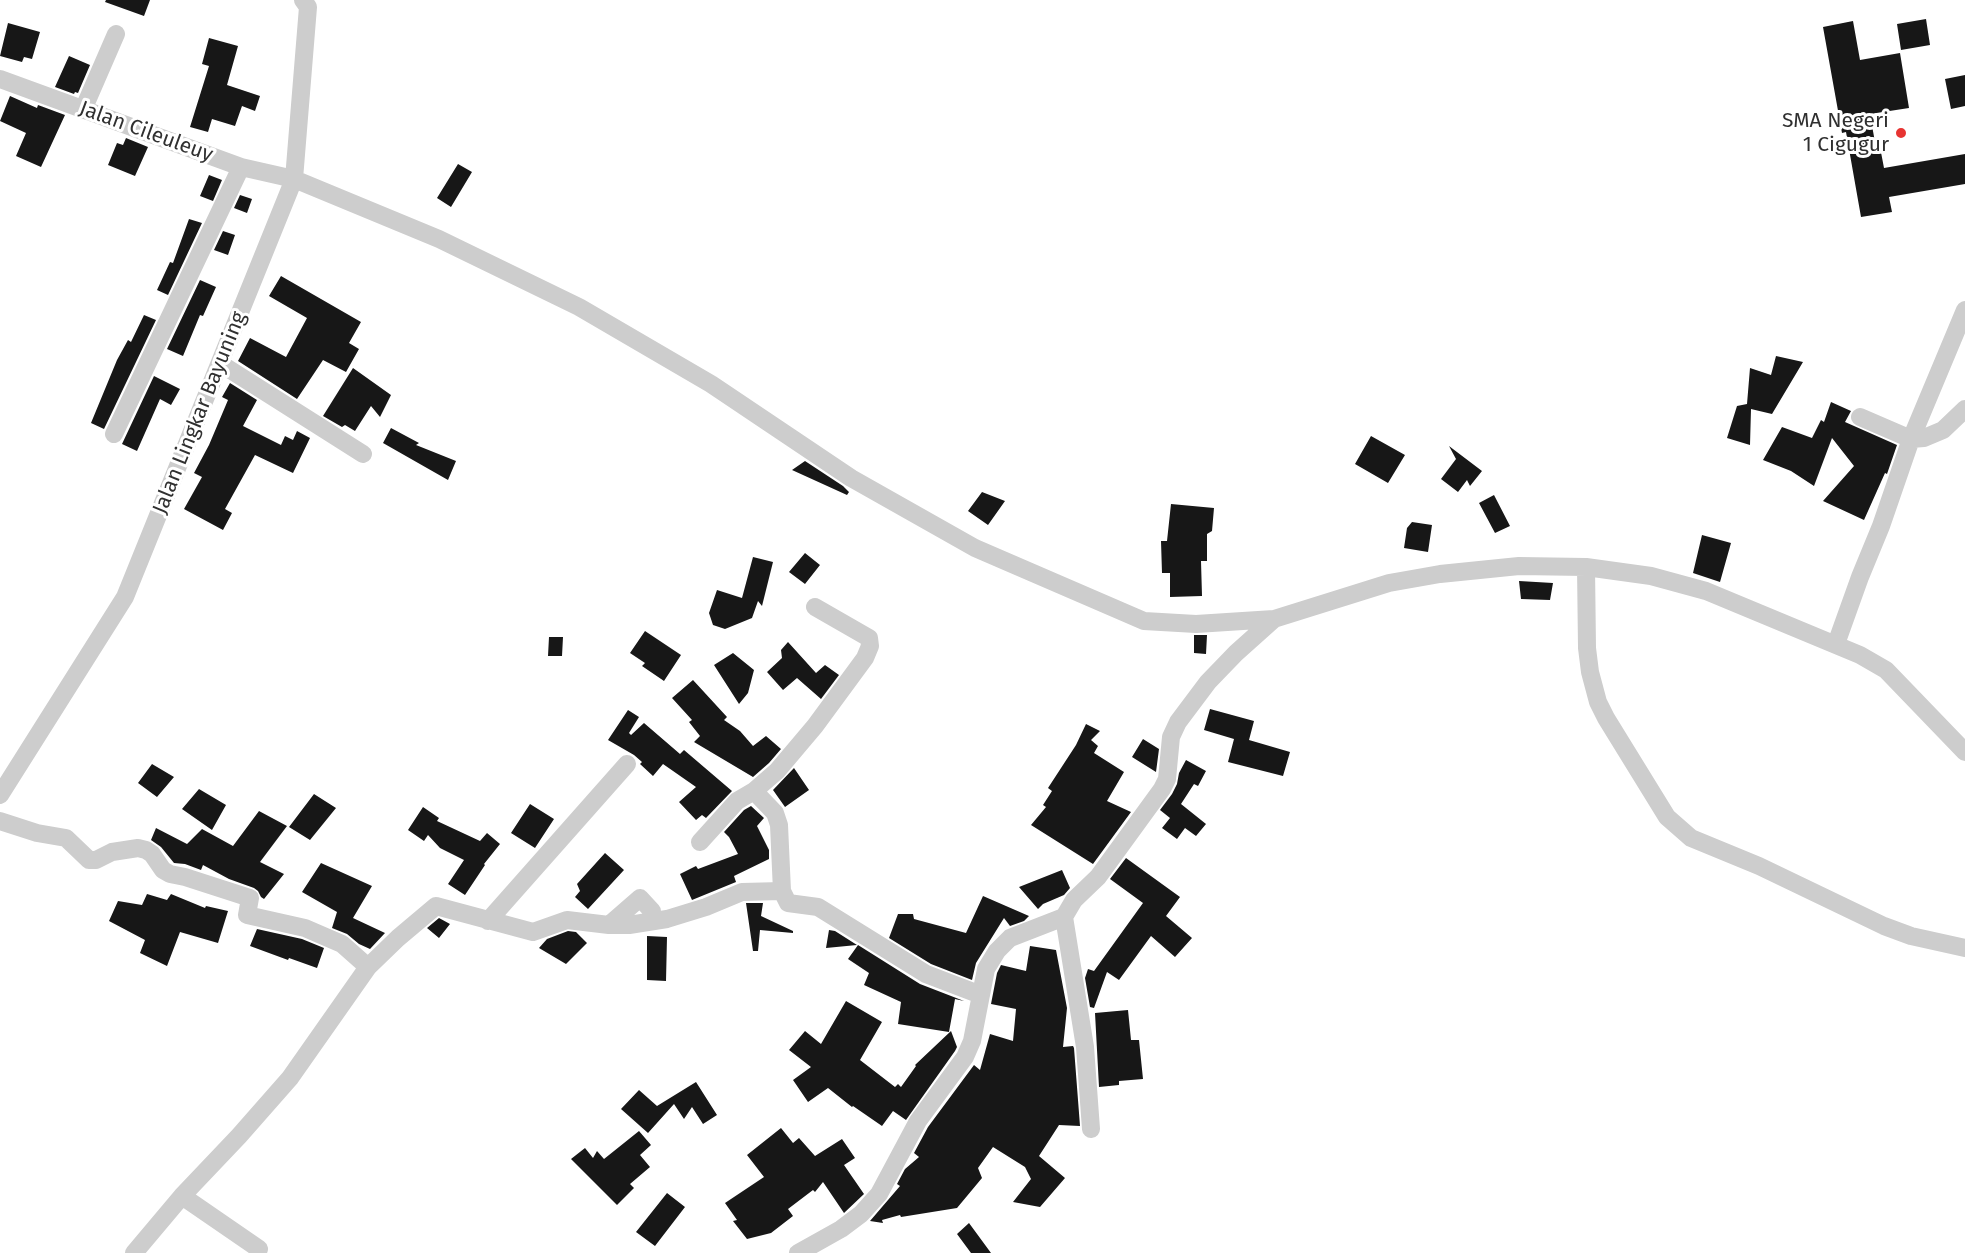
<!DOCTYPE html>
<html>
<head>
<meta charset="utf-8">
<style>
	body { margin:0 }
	canvas { display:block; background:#fff }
</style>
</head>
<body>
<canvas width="1965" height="1253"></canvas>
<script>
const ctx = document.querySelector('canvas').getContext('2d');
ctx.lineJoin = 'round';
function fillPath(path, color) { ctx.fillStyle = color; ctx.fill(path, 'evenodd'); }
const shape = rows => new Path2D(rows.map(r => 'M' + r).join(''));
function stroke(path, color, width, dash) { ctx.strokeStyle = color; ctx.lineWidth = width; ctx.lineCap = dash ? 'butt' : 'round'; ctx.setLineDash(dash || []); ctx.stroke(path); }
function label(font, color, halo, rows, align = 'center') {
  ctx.font = font + ' "Fira Sans",sans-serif'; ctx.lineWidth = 6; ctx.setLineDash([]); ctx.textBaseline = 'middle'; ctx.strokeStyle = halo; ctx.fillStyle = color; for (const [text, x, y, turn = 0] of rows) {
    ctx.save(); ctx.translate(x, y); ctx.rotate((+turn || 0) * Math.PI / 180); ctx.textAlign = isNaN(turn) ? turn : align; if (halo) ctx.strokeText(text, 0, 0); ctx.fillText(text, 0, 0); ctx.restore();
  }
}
fillPath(shape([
	[106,0,150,0,144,16,105,2],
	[1926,19,1930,45,1901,50,1897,24],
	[1853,21,1860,60,1900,53,1909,108,1870,114,1876,148,1880,147,1884,168,1965,154,1965,184,1889,197,1892,212,1861,217,1846,132,1842,133,1823,27],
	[8,23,40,32,32,59,24,57,22,62,0,56],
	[209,38,238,46,227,85,260,96,255,111,242,106,235,126,212,119,208,132,190,127,209,66,202,64],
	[69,56,90,65,78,93,75,92,74,94,55,87],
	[1965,75,1965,106,1951,109,1945,79],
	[10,96,37,108,38,105,65,115,41,167,16,156,26,133,0,121],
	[126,138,148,147,135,176,108,165,117,143,123,145],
	[458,164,472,172,451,207,437,198],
	[209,175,222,180,213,201,200,196],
	[240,195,252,199,247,213,234,208],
	[189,219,202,223,168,295,157,290,170,262,173,263],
	[223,231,235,235,228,255,214,250],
	[281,276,361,322,349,343,359,349,346,372,323,360,297,399,238,361,250,338,286,357,307,318,269,296],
	[200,280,216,287,203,316,200,315,183,356,167,349],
	[144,315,156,320,104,429,91,423,117,360,128,340,131,342],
	[1776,356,1803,362,1772,414,1751,409,1750,445,1727,438,1737,406,1747,404,1750,368,1771,375],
	[353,368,391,395,380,417,371,406,355,431,345,425,342,427,323,416],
	[154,376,180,389,171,405,160,399,137,451,122,444],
	[230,383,257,400,243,426,281,445,285,436,293,440,297,431,310,438,293,473,255,455,225,509,232,513,223,530,184,509,202,477,194,473,209,445,228,400,222,397],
	[1831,402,1851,411,1845,422,1897,445,1887,474,1885,473,1864,520,1823,501,1854,466,1832,438,1814,486,1791,471,1763,460,1782,427,1812,438,1821,420,1824,422],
	[391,428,419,443,416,445,456,461,448,480,383,443],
	[1371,436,1405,455,1388,483,1355,464],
	[1449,446,1482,471,1470,486,1467,480,1458,492,1441,479,1456,459],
	[805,461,843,486,849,492,847,495,792,470],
	[982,492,1005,501,988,525,968,511],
	[1494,495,1510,526,1495,533,1479,503],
	[1171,504,1214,508,1212,531,1207,534,1207,561,1201,561,1202,596,1170,597,1170,573,1162,573,1161,541,1167,541],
	[1412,522,1432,525,1428,552,1404,548,1407,528],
	[1702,535,1731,543,1720,582,1693,573],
	[805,553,820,565,805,584,789,572],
	[753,557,773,562,762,606,758,601,752,618,725,629,713,625,709,613,717,590,742,598],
	[1519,581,1553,583,1550,600,1521,599],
	[645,631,681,655,664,681,642,666,645,663,630,653],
	[1194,635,1207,635,1206,654,1194,653],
	[549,637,563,637,562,656,548,656],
	[788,642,816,673,825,665,839,675,821,699,797,678,783,690,767,672,782,658,781,650],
	[733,653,754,670,748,693,739,704,714,665],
	[693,680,727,717,724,720,740,731,753,746,766,736,781,749,769,763,753,777,694,742,700,736,689,722,692,720,672,698],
	[1210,709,1254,721,1249,740,1290,752,1283,776,1228,762,1234,739,1204,730],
	[628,710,639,717,629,733,631,735,644,723,680,754,684,750,732,791,706,818,702,815,696,820,679,802,696,787,663,764,653,776,640,764,642,762,634,755,608,740],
	[1086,724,1100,731,1091,740,1098,746,1094,753,1124,772,1107,801,1131,812,1093,864,1031,825,1046,807,1043,805,1052,791,1048,788,1076,745],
	[1143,739,1159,749,1156,772,1132,757],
	[1186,760,1206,771,1198,786,1194,784,1181,804,1206,824,1196,836,1185,828,1177,839,1162,828,1170,818,1160,810,1172,794,1177,784,1179,773],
	[152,764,174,777,157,797,138,783],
	[794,768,809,790,785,807,773,790],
	[199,789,226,805,212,830,182,809],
	[314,794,336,808,310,840,289,827],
	[530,804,554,819,535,848,511,833],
	[751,806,764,818,757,826,769,850,769,859,734,876,736,882,692,900,680,874,696,866,698,869,738,854,729,837,724,832,744,810],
	[423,807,439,818,437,821,480,841,487,833,500,844,484,864,485,865,465,895,448,884,464,860,440,848,428,835,424,841,408,830],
	[259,811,287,826,260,862,284,874,264,899,261,897,258,891,254,888,229,879,203,865,201,870,185,864,174,863,161,847,151,840,156,828,187,844,202,829,233,846],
	[605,853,624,870,588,909,575,897,580,891,577,884],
	[1126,858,1180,897,1166,916,1192,938,1175,957,1151,936,1119,980,1107,972,1094,1008,1090,1007,1085,978,1088,969,1094,971,1143,903,1110,879],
	[321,863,372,886,353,918,385,933,370,949,359,944,347,934,332,928,337,912,302,892],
	[1062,870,1070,888,1064,895,1043,904,1038,909,1019,887],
	[147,894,167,900,171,894,205,908,206,906,228,911,218,943,180,932,167,966,140,953,145,940,109,921,118,901,142,905],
	[983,896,1029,916,1024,921,1010,926,1004,918,976,963,972,980,931,964,889,938,898,914,913,914,914,919,966,933],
	[746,903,763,903,761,916,793,931,793,933,760,930,758,951,753,951],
	[439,918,450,924,439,938,427,928],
	[257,929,302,939,324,948,317,968,289,958,288,960,250,946],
	[829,930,835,931,857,945,826,948],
	[568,931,576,932,587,943,566,964,539,948,547,939],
	[647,936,667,937,666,981,647,980],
	[858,945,920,984,964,1001,955,999,949,1032,898,1024,901,1002,864,985,869,973,848,959],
	[1030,946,1056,950,1067,1008,1063,1047,1073,1046,1074,1048,1080,1126,1059,1125,1039,1156,1065,1178,1040,1207,1013,1202,1031,1179,1025,1167,993,1147,978,1168,982,1178,957,1208,901,1217,900,1215,882,1220,883,1223,870,1221,900,1186,897,1184,905,1169,919,1157,914,1153,928,1127,974,1065,980,1070,990,1034,1013,1041,1016,1009,991,1004,997,973,1001,965,1026,971],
	[846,1001,882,1022,860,1060,895,1087,898,1084,901,1087,916,1066,915,1065,951,1031,957,1047,955,1051,906,1120,893,1111,882,1126,853,1106,852,1107,828,1088,808,1102,793,1080,811,1067,789,1050,805,1031,821,1044],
	[1128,1010,1131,1040,1139,1040,1143,1079,1119,1081,1119,1085,1099,1087,1095,1013],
	[696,1082,717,1115,703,1124,692,1107,684,1119,674,1104,648,1133,621,1109,639,1090,657,1106],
	[781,1128,793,1143,799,1138,815,1156,842,1139,855,1158,844,1165,864,1194,844,1213,823,1182,815,1192,813,1190,788,1209,793,1216,771,1233,747,1239,733,1221,737,1220,725,1203,764,1177,747,1155],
	[639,1131,651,1145,640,1155,650,1167,630,1184,634,1188,617,1205,571,1159,585,1148,593,1158,597,1151,604,1159],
	[667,1193,685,1207,655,1246,636,1232],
	[969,1223,991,1253,971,1253,957,1234]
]), '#171717');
stroke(shape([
	[0,79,241,167,294,179,439,239,579,307,711,384,851,478,975,548,1144,621,1196,624,1274,619,1389,583,1440,574,1519,566,1586,567,1651,576,1706,591,1860,655,1886,670,1965,752],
	[83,110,116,34],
	[221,364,363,454],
	[1860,417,1911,439,1924,438,1943,430,1965,409],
	[114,434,241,167],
	[1586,567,1587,648,1590,672,1598,702,1606,718,1667,817,1691,838,1759,866,1884,926,1911,936,1965,948],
	[1836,644,1860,577,1881,526,1911,439,1965,310],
	[754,791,775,813,779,825,782,891,788,903,818,907,926,974,981,995],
	[0,795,125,597,294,179,308,7,303,0],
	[0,821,37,833,66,838,89,860,96,860,112,852,138,848,146,850,152,854,163,870,170,874,185,877,250,898,247,915,305,928,342,944,368,967],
	[700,842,737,801,754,791,777,771,815,726,865,658,870,646,869,638,815,607],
	[1064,917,1085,1047,1091,1129],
	[488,921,627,764],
	[609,925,640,898,652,911],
	[182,1196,259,1249],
	[134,1253,182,1196,239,1136,290,1078,368,967,398,938,436,906,533,932,567,920,609,925,629,925,667,919,706,907,742,892,782,891],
	[798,1253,841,1229,861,1214,879,1194,918,1121,965,1057,972,1041,986,969,997,951,1010,938,1064,917,1074,900,1098,877,1162,789,1167,779,1171,737,1178,722,1208,682,1236,653,1274,619]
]), '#cdcdcd', 18);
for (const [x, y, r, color] of [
	[1901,133,6,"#e73432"]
]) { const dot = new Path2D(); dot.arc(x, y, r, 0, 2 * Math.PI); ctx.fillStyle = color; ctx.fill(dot); stroke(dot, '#fff', 2); }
label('21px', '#303030', '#fff', [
	["SMA Negeri",1889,121],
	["1 Cigugur",1889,145]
], 'right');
label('21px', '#303030', '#fff', [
	["Jalan Cileuleuy",146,132,20],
	["Jalan Lingkar Bayuning",200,413,-68]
]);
</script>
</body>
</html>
